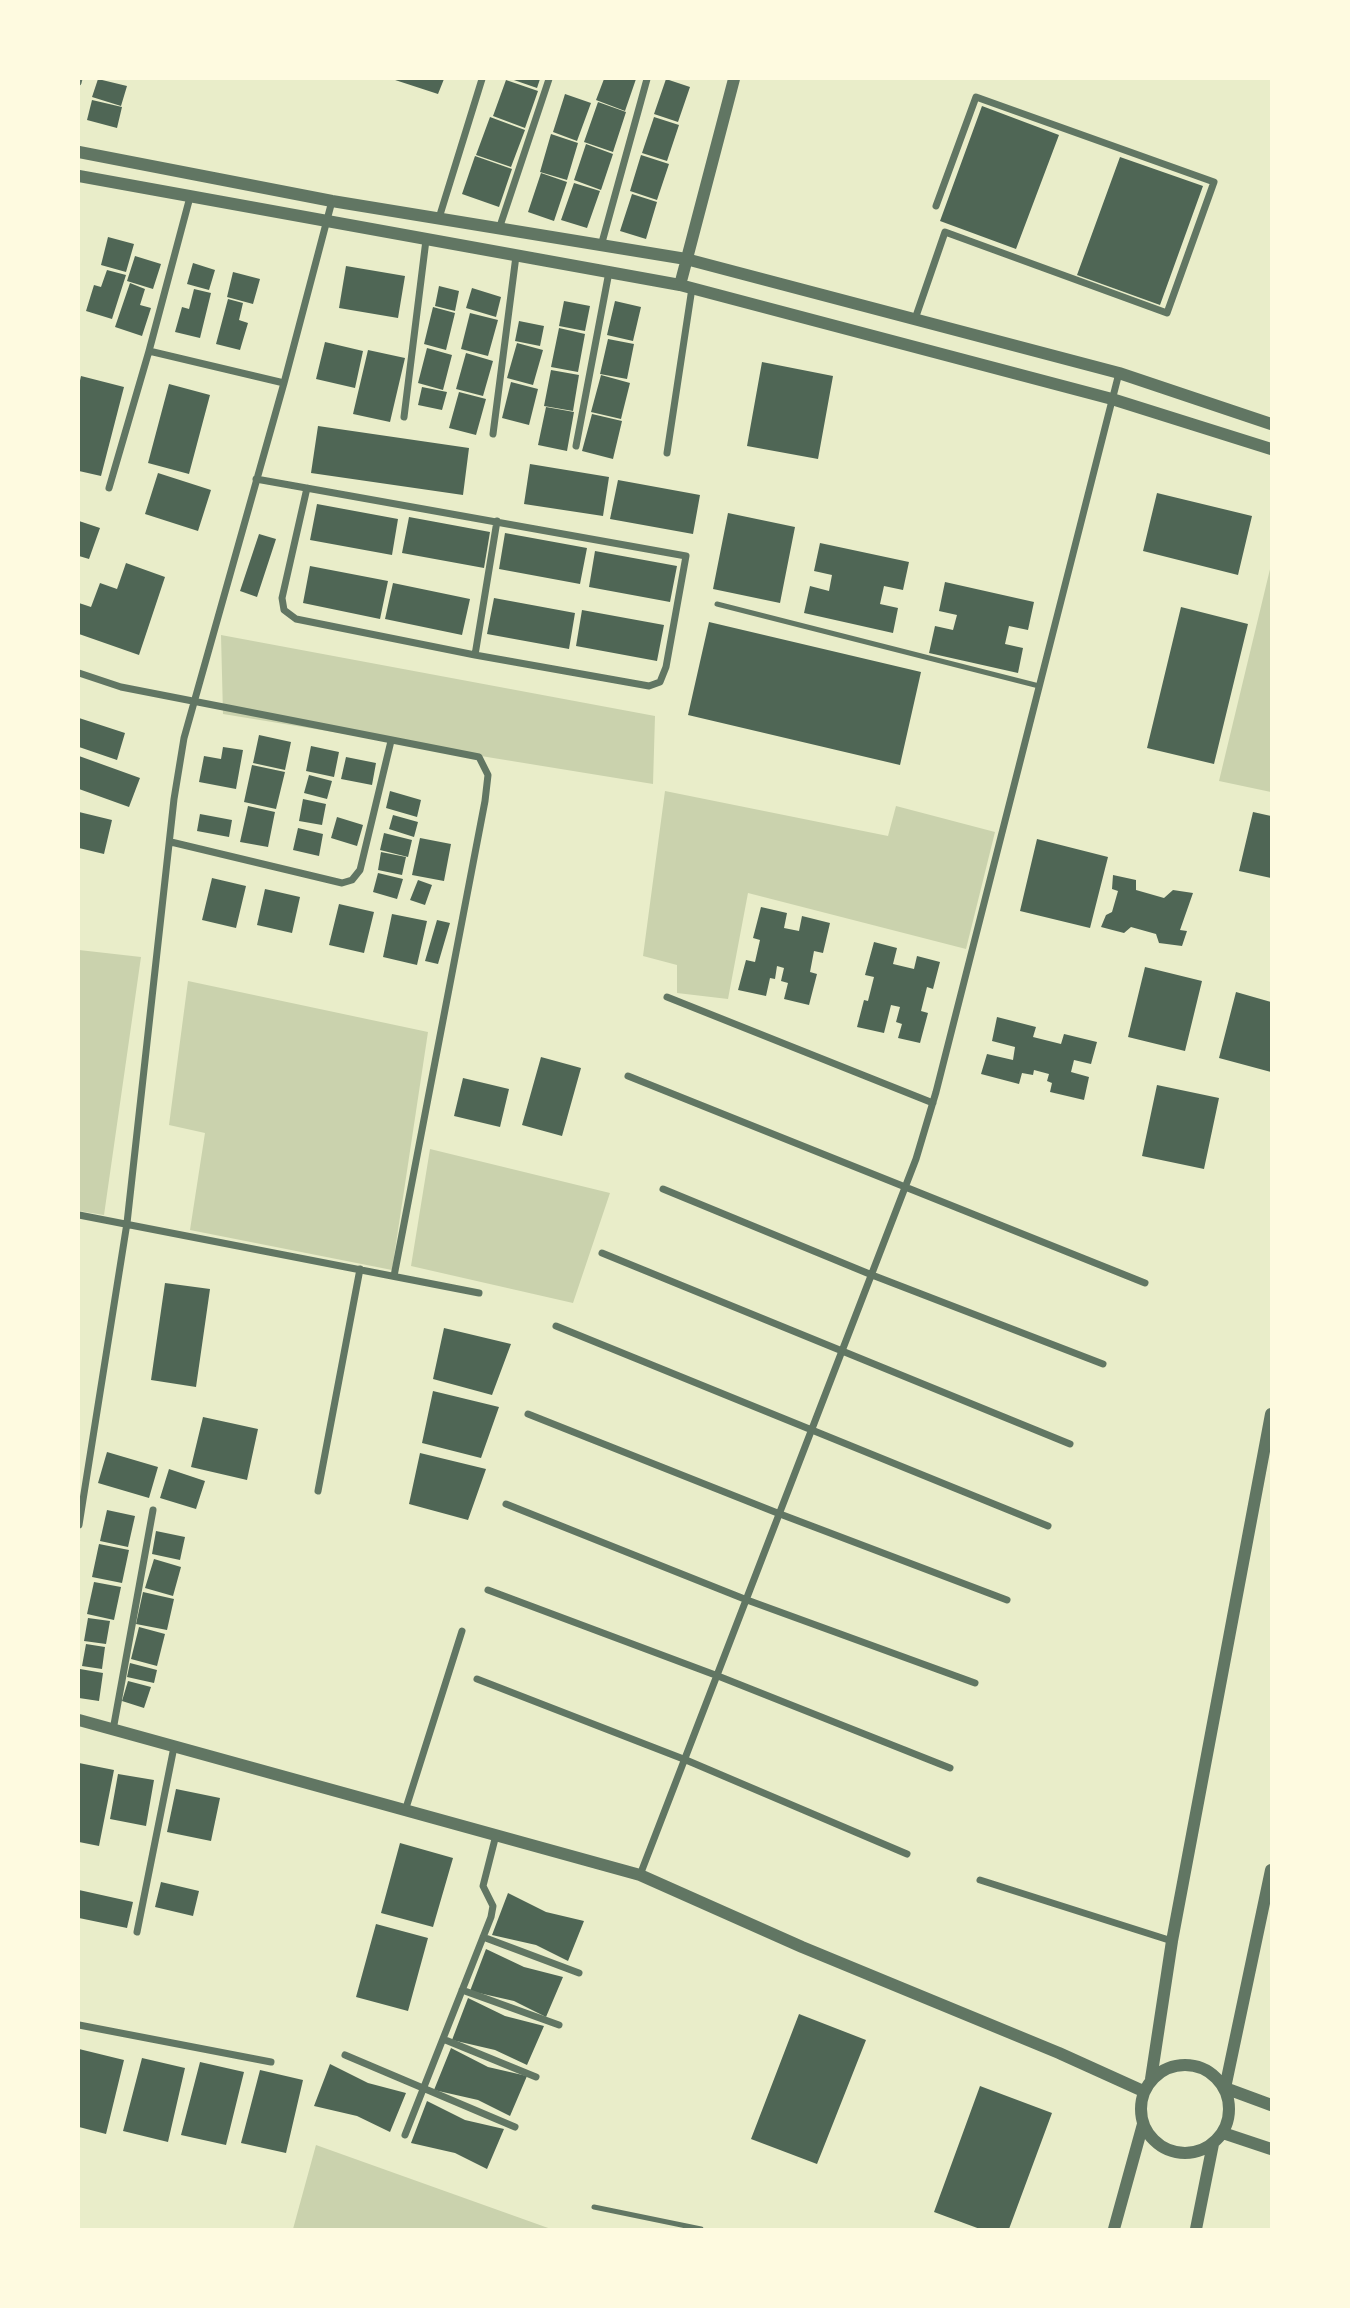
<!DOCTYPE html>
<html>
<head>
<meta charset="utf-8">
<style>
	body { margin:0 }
	#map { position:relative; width:1350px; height:2308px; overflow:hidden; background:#e9edc9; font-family:"Playfair Display",serif }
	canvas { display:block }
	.frame { position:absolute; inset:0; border:80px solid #fefae0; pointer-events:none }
</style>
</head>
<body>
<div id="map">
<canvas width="1350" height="2308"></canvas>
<div class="frame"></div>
</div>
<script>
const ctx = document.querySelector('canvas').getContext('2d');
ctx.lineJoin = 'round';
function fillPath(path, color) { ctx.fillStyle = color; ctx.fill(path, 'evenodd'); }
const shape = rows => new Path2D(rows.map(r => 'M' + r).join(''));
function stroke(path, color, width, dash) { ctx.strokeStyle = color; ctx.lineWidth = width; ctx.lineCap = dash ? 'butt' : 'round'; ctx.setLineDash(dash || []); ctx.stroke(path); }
fillPath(shape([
	[1271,565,1271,792,1219,781],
	[221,635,655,716,653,784,223,714],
	[665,791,888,836,896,806,995,832,966,949,748,893,728,999,677,993,677,965,643,956],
	[79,950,141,957,104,1215,79,1211],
	[188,981,428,1032,392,1270,190,1230,205,1133,169,1125],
	[430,1149,610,1193,573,1303,411,1266],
	[316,2145,551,2229,293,2229]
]), '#cad2ad');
fillPath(shape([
	[98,79,127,86,121,106,92,97],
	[392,79,444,79,438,94],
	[511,79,540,79,537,88],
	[604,79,636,79,625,111,596,100],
	[666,79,690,87,678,122,654,114],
	[506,80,538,91,525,128,493,116],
	[565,94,591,103,577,141,553,132],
	[92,100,122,107,117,128,87,120],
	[598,102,626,112,613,152,584,142],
	[982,106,1059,135,1016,249,940,221],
	[490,117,525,130,511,167,476,155],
	[654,117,679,125,667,161,642,153],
	[551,134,578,143,567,180,540,172],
	[586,144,613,154,601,190,574,180],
	[641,155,669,164,657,200,630,191],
	[475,156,512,169,499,207,462,194],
	[1120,157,1203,186,1160,305,1077,275],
	[541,173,567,182,554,221,528,212],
	[574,183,600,191,587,228,561,220],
	[632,194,657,202,646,239,620,231],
	[108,237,134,244,126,272,101,265],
	[135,256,161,264,153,289,127,281],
	[193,263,215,270,209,290,187,284],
	[346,266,405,276,398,318,339,308],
	[107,270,126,275,112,319,86,311,94,285,101,287],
	[233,272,260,279,253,304,227,297],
	[130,283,145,289,140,305,151,308,142,336,115,327],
	[439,286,459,291,455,311,435,306],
	[472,288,501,297,496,317,466,308],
	[194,289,211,293,200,338,175,332,182,307,189,309],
	[228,299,243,303,239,320,248,323,240,350,216,344],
	[564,301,590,306,585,331,559,326],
	[615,301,641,307,633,341,607,335],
	[433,307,455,313,446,350,424,344],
	[470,313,498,320,488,356,461,349],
	[519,321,544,326,540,346,515,341],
	[559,328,585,334,578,372,551,367],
	[608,339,634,344,627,379,600,374],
	[325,342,363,351,355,388,316,379],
	[517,343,543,350,533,385,507,378],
	[427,348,452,355,443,390,418,383],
	[368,350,405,358,390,422,353,414],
	[466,353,493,361,483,396,456,389],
	[762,362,833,376,818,459,747,446],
	[551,370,579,375,573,411,544,406],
	[601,375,630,383,621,419,591,412],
	[81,376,124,387,101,476,79,471,79,385],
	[511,382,538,389,529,425,502,418],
	[169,384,210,395,189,474,148,463],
	[422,387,447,392,442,410,418,405],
	[459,392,486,399,476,435,449,428],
	[546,407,574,412,567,451,538,445],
	[592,414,622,421,613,459,582,451],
	[318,426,469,448,463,495,311,473],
	[530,464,609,477,603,516,524,504],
	[158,473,211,490,198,531,145,514],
	[618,480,700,495,693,534,610,519],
	[1157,493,1252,516,1238,575,1143,551],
	[317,504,398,519,392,555,310,540],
	[728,513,795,527,780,603,713,589],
	[409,517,490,532,484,568,402,553],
	[79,521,100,528,89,559,79,556],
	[505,533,587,548,580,584,499,569],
	[259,534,276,539,257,597,240,591],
	[820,543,909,562,903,590,884,586,880,604,898,608,893,633,804,613,810,586,829,591,832,575,814,571],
	[595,551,677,566,670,602,589,587],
	[126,563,165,577,139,655,79,634,79,603,91,607,100,583,117,589],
	[310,566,388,581,380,619,303,603],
	[945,582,1034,602,1028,630,1009,626,1005,644,1023,648,1018,673,929,653,935,626,953,630,957,615,939,611],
	[393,583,470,599,462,635,385,619],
	[494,598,575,613,569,649,487,634],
	[1181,607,1248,624,1214,764,1147,748],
	[582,610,664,625,657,661,576,646],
	[709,622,921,672,900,765,688,715],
	[79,718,125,733,117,760,79,747],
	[259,735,291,742,285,770,253,763],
	[311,746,339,752,334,777,306,771],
	[223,747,243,750,236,789,199,782,204,756,221,759],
	[79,756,140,778,129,807,79,789],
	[346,757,376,763,372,785,341,779],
	[252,765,285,772,276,809,244,802],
	[309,775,332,781,327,799,304,793],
	[390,791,421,800,417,817,386,808],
	[303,799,326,804,322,825,299,821],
	[248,806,275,812,268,847,240,842],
	[79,812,112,820,104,854,79,848],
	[1253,812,1271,816,1271,878,1239,871],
	[200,814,232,820,229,837,197,831],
	[393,815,418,822,414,837,389,829],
	[337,817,363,825,357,846,331,838],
	[298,828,323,834,319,856,293,850],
	[384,833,412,840,408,857,380,850],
	[420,838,451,844,444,881,412,875],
	[1037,839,1108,857,1090,928,1020,911],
	[381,852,406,857,402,875,378,870],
	[378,873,403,879,397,899,373,892],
	[1113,875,1136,880,1136,890,1164,898,1173,890,1193,893,1180,930,1187,931,1182,946,1159,943,1156,934,1131,927,1124,933,1101,927,1106,915,1112,912,1118,891,1112,889],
	[212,878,246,886,236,928,202,920],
	[418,880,432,885,425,905,410,900],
	[265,889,300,897,292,933,257,925],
	[339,904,374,912,364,953,329,945],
	[761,907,787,913,784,928,799,931,802,916,830,923,823,953,814,951,810,972,817,974,809,1005,784,999,788,983,781,981,784,968,777,966,775,979,770,978,766,996,738,990,746,960,755,962,760,940,753,938],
	[392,914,427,921,417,965,383,957],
	[437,920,450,923,438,964,425,961],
	[874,942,897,948,893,964,914,969,917,956,940,962,933,989,927,987,921,1011,928,1013,920,1043,898,1038,902,1024,896,1022,900,1007,891,1005,884,1033,857,1027,864,1000,868,1001,874,977,865,975],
	[1145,967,1202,981,1185,1051,1128,1037],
	[1236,992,1271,1002,1271,1072,1219,1058],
	[997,1017,1036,1027,1033,1037,1061,1044,1064,1034,1097,1042,1091,1064,1074,1060,1071,1072,1089,1077,1084,1100,1050,1092,1052,1083,1047,1081,1049,1074,1034,1070,1033,1075,1022,1073,1019,1084,981,1074,987,1054,1013,1060,1015,1047,992,1041],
	[541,1057,581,1068,562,1136,522,1125],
	[463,1078,509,1089,500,1127,454,1116],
	[1157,1085,1219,1098,1204,1169,1142,1156],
	[165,1283,210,1289,196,1387,151,1380],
	[444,1328,511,1344,492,1395,433,1379],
	[433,1391,499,1407,481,1458,422,1443],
	[203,1417,258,1429,247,1480,191,1467],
	[107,1452,158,1467,149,1498,98,1483],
	[420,1453,486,1469,468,1520,409,1504],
	[169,1469,205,1481,196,1509,160,1498],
	[107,1510,135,1516,128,1547,100,1541],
	[156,1531,185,1537,180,1560,152,1554],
	[99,1544,129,1550,122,1583,92,1577],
	[154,1559,181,1567,173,1596,145,1588],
	[94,1582,121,1587,114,1620,87,1614],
	[143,1592,174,1599,167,1630,136,1624],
	[88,1618,110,1621,106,1644,84,1641],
	[139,1627,165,1634,157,1666,131,1659],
	[86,1644,105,1647,102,1669,82,1666],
	[130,1663,157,1670,154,1683,127,1677],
	[80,1669,103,1673,99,1701,79,1698],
	[128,1681,151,1687,144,1708,122,1701],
	[79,1763,114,1770,99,1846,79,1842],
	[118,1774,154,1780,146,1826,110,1819],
	[176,1789,220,1798,211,1841,167,1832],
	[400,1843,453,1858,433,1927,381,1913],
	[161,1882,199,1891,193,1916,155,1907],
	[79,1890,133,1902,127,1928,79,1918],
	[508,1893,546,1912,584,1921,568,1961,536,1945,492,1935],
	[376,1924,428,1938,408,2011,356,1997],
	[486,1949,524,1967,563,1977,546,2017,514,2001,470,1991],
	[468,1998,505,2016,544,2026,527,2065,495,2050,452,2040],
	[799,2014,866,2040,817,2164,751,2139],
	[451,2048,488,2067,527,2076,510,2116,478,2100,434,2090],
	[79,2049,124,2060,106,2134,79,2127],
	[142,2058,185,2068,168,2142,123,2131],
	[200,2062,244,2072,226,2145,181,2135],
	[330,2064,368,2083,406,2093,390,2132,357,2116,314,2106],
	[260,2070,303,2080,286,2153,241,2143],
	[980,2086,1052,2113,1009,2229,980,2229,934,2212],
	[427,2101,465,2120,504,2129,487,2169,455,2153,411,2143]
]), '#4f6655');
stroke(shape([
	[79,83,80,79],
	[717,604,1039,686],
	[594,2207,701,2229]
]), '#617663', 5);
stroke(shape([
	[439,218,482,79],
	[499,229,549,79],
	[601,246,647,79],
	[915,319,945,232,1167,313,1214,182,976,97,936,206],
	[149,351,190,197],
	[404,417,426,240],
	[493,434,516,256],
	[576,446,609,272],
	[667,453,692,288],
	[256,479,686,556,666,667,660,682,649,686,475,655,296,619,284,610,282,598,307,488],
	[109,488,149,351,284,383],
	[475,655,497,521],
	[79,673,121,687,479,757,488,775,485,801,394,1276],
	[171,842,342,883,352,880,360,870,391,741],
	[667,997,933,1103],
	[628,1076,1145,1283],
	[663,1189,872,1275,1103,1364],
	[79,1215,479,1293],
	[602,1253,1070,1444],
	[556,1326,1048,1526],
	[528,1414,780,1514,1007,1600],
	[318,1491,360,1269],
	[506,1504,747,1600,975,1683],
	[79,1525,127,1223,174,799,184,738,284,383,332,201],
	[488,1590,718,1676,950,1768],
	[477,1679,686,1760,907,1854],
	[113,1730,153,1510],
	[405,1811,462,1631],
	[640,1875,916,1159,936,1092,1119,373],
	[980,1880,1172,1941],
	[137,1932,174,1747],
	[483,1937,579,1973],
	[462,1990,559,2025],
	[79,2025,271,2062],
	[443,2039,536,2077],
	[345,2055,515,2127],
	[405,2135,491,1917,493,1906,483,1886,496,1835]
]), '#617663', 7);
stroke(shape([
	[79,152,332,201,686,259,1119,373,1271,424],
	[79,176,680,285,1112,399,1271,449],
	[680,285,734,79],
	[79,1720,640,1875,802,1947,1059,2053,1143,2091],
	[1271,1870,1225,2088,1271,2105],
	'1141 2109a44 44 0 1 1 88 0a44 44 0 1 1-88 0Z',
	[1151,2079,1172,1941,1271,1414],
	[1223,2133,1271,2149],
	[1114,2229,1143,2124],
	[1196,2229,1213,2144]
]), '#617663', 12);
</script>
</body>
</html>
